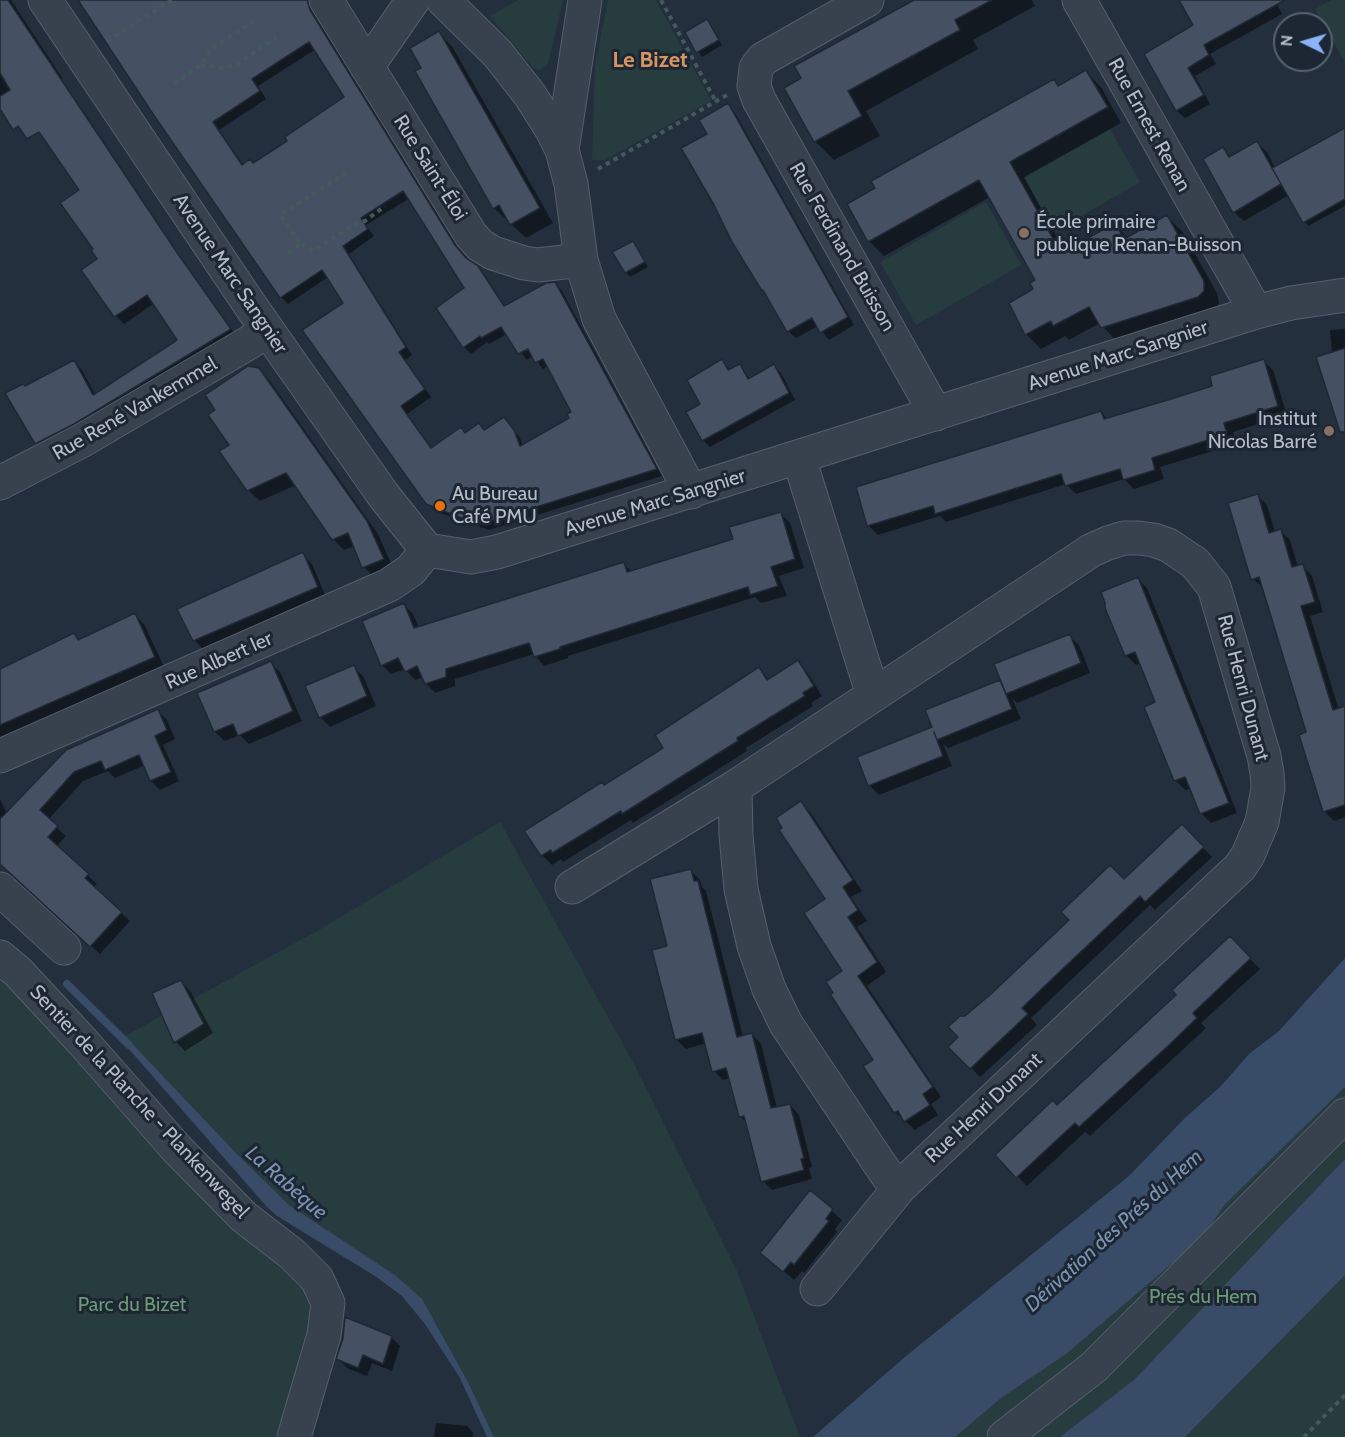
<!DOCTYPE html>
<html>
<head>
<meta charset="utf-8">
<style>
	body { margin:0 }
	#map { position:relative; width:1345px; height:1437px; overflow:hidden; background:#242f3e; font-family:Cabin,sans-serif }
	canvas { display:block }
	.north { position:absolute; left:1273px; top:12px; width:60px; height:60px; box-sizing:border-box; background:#1d2633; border:2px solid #59626f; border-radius:50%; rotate:275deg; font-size:16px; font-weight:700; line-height:24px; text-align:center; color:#b4bcc9 }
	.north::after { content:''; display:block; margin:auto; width:21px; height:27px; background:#8ab4f8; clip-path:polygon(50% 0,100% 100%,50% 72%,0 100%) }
</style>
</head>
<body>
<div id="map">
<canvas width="1345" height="1437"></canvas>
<div class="north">N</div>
</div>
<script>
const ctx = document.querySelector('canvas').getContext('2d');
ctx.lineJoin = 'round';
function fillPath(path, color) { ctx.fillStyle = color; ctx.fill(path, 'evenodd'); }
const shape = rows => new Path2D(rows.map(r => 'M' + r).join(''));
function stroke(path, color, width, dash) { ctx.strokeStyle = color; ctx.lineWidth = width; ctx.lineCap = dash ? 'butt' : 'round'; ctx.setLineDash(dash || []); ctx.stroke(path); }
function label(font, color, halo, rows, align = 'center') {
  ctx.font = font + ' Cabin,sans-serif'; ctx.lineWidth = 6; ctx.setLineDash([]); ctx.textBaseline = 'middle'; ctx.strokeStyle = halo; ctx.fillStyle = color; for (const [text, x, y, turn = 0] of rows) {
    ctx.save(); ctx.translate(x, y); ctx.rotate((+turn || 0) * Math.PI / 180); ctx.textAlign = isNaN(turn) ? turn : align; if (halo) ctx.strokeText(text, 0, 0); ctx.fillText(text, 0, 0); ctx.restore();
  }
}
fillPath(shape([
	[518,0,563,0,548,64,540,70,533,68,490,16],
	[608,0,656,0,711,101,605,160,592,160,595,65],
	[1332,0,1345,0,1345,62,1315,9],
	[1110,129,1140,182,1055,231,1024,178],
	[986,202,1021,265,916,325,880,262],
	[500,822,634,1064,736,1269,800,1437,494,1437,468,1382,435,1322,395,1275,289,1205,237,1154,125,1036,317,931],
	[0,970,312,1292,314,1316,279,1437,0,1437],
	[1345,977,1345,1437,838,1437,1186,1126]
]), '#263c3f');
fillPath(shape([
	[1345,958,1345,1087,1225,1204,1202,1238,1066,1354,1001,1398,955,1437,813,1437,906,1356,1129,1176,1185,1118,1221,1086,1249,1054,1279,1031],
	[125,1036,237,1154,289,1205,395,1275,422,1299,468,1382,494,1437,487,1437,460,1378,425,1324,402,1296,375,1276,277,1216,267,1207,121,1040],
	[1345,1159,1345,1275,1185,1437,1060,1437,1134,1380]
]), '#394c67');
fillPath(shape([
	[0,0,11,0,63,79,3,110,0,107],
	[79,0,312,0,317,18,462,254,484,274,505,307,554,283,562,291,662,476,489,530,435,511,427,503,346,303,328,277,288,304,281,297],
	[316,49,346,98,289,141,253,164,243,165,219,130,266,99,258,86],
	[410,198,466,288,464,347,471,354,487,342,489,344,507,334,527,360,533,356,543,369,548,366,573,413,571,419,523,446,520,438,504,418,485,431,466,434,432,449,407,414,431,397,405,360,412,355,349,254,374,236,366,225],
	[917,0,1032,0,1035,6,973,40,978,49,866,111,880,136,834,160,815,141,803,79],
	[1180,0,1275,0,1282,14,1210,54,1216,64,1195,76,1210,104,1185,118,1177,111,1146,54,1195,26],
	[706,21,722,45,702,57,687,32],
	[439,33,453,48,553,223,526,238,494,208,423,68],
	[1086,72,1101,87,1121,123,1024,177,1065,252,1115,225,1128,238,1167,217,1182,231,1217,293,1219,303,1216,309,1117,342,1100,323,1069,340,1065,336,1041,349,1026,334,1037,281,990,197,884,256,869,241,1054,81,1060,87],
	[70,95,78,103,185,264,238,338,45,451,37,443,25,388,74,362,82,370,96,396,179,340,155,303,124,324,116,316,83,270,99,259,81,190],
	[727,105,735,113,854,325,829,340,818,326,796,338,788,331],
	[1345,131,1345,206,1308,226,1289,195,1244,221,1234,212,1223,149,1231,157,1257,143,1267,152,1275,168],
	[633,243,648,267,630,277,626,272],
	[1345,329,1345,431,1332,353,1330,330],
	[722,361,731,371,740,366,750,379,774,366,781,373,795,400,710,447,703,440,703,405],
	[1264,361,1273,370,1287,415,1233,432,1236,444,1160,467,1164,479,1134,489,1124,479,1076,494,1066,484,946,522,940,516,878,535,869,526,858,488,1101,412,1108,420,1214,387],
	[258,369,270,381,378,534,394,570,375,578,364,567,355,546,344,550,333,539,296,485,260,501,248,490,231,445],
	[1257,495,1267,505,1275,532,1281,531,1290,540,1298,567,1303,566,1312,576,1323,612,1310,616,1341,717,1345,724,1345,817,1334,821,1324,811,1308,733,1264,588,1253,579],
	[780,513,790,523,804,568,779,576,787,596,761,603,755,597,568,656,568,658,544,666,534,654,455,679,455,686,435,693,426,683,423,677,415,680,405,669,391,674,382,665,404,605,413,614,419,628,623,563,632,572,735,540],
	[302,554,312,564,326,597,204,650,194,640],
	[1137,578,1147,588,1237,813,1211,823,1201,813,1191,788,1185,790,1175,780,1157,703,1141,663,1136,665,1126,655],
	[135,615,144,624,164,667,0,738,0,671,74,634,80,641],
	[1069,636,1079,645,1090,673,1017,703,1012,698,1021,719,948,748,943,744,952,766,879,795,869,785,934,727,999,681,1004,686],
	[797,662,807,672,822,696,811,703,813,706,746,748,747,751,633,823,631,820,563,862,561,859,552,865,542,855,605,786,665,749,759,668,769,680],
	[270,663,280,672,302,721,249,744,240,735,225,741,215,732,199,694],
	[353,667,363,676,376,706,330,727,320,717],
	[158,711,167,720,175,739,163,745,179,781,160,790,151,781,145,765,115,778,108,771,83,781,48,820,66,836,56,847,97,884,93,887,130,921,100,954,0,863,0,799,7,814],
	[801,803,811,813,862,891,851,897,867,921,857,927,886,972,867,986,941,1097,931,1104,938,1115,915,1130,895,1112,866,1067,875,1060,844,972],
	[1182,826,1212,857,1155,910,1150,905,1031,1018,1037,1025,980,1077,950,1047,960,1037,966,1017,1124,881],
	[691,871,700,880,702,887,706,891,743,1037,752,1034,761,1044,777,1108,790,1105,799,1115,812,1167,809,1168,812,1179,772,1190,763,1181,747,1123,740,1116,730,1078,723,1080,714,1071,707,1043,686,1049,676,1039,669,947],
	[1230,938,1260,969,1201,1023,1206,1028,1090,1136,1085,1132,1027,1186,997,1155,1058,1107,1178,995],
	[181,982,190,991,213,1033,185,1051,176,1042],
	[810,1192,842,1220,835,1229,837,1232,804,1273,802,1271,794,1280,762,1253],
	[391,1337,400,1346,392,1371,372,1363,367,1376,347,1368,338,1359],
	[436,1423,467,1426,473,1433,473,1437,434,1437]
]), '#0007');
stroke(shape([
	[67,984,129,1045]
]), '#394c67', 8);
const building = shape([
	[0,0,8,0,178,254,231,329,74,424,35,444,5,393,23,384,25,386,74,360,93,395,177,340,147,295,114,317,81,270,97,259,91,250,93,249,60,203,79,190,39,132,27,139,18,126,13,130,0,109,0,96,10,90,0,73,0,0],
	[78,0,307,0,310,10,455,245,466,258,478,266,504,306,546,283,555,282,657,469,479,525,426,504,302,330,343,303,322,270,280,298,155,117,78,0],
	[309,42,344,97,285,137,287,141,253,163,250,159,242,165,213,122,260,91,252,79,309,42],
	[403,191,464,288,436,308,463,348,480,336,481,338,501,327,518,354,528,349,535,363,543,359,571,412,567,414,569,418,520,446,514,430,504,417,484,430,479,423,465,433,461,427,431,448,401,406,425,389,399,352,406,347,343,246,368,229,361,218,403,191],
	[914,0,992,0,955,20,960,30,848,91,862,116,814,142,784,88,801,78,794,66,914,0],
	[1179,0,1285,0,1204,45,1209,55,1188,68,1204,95,1176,111,1144,54,1193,25,1179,0],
	[707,19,719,40,696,53,685,32,707,19],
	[439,31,540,208,510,225,499,205,493,209,415,71,421,68,410,48,439,31],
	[1086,70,1108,107,1010,162,1061,253,1115,223,1124,239,1167,215,1204,281,1204,291,1198,297,1101,328,1089,307,1053,326,1051,321,1025,335,1009,303,1033,289,1030,283,1035,280,979,180,868,242,847,204,875,188,871,181,1054,79,1058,86,1086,70],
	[728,103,848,317,820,333,812,318,787,332,763,290,762,291,732,242,714,205,681,148,707,134,699,120,728,103],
	[1345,128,1345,199,1303,223,1272,168,1345,128],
	[1257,141,1281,184,1233,213,1203,159,1223,147,1229,157,1257,141],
	[633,241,645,262,625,273,612,252,633,241],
	[1345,348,1345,432,1340,432,1316,357,1345,348],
	[722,359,728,370,740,364,748,379,774,364,789,393,702,441,686,412,700,404,687,380,722,359],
	[1264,359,1278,406,1224,423,1227,434,1152,458,1155,470,1123,480,1120,469,1065,486,1061,474,935,514,933,506,867,526,856,487,1101,411,1104,419,1171,399,1212,386,1210,376,1264,359],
	[248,366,259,368,367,521,384,559,362,568,348,533,332,540,286,473,247,491,219,451,229,445,208,415,215,410,205,395,248,366],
	[1258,494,1269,533,1281,529,1292,567,1303,564,1315,602,1301,606,1333,710,1345,706,1345,805,1323,812,1299,735,1306,732,1294,692,1259,577,1251,580,1228,503,1258,494],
	[781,512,795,559,771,567,778,586,750,595,748,587,560,647,560,649,534,657,529,643,446,669,446,677,425,684,417,666,405,672,398,658,381,666,362,621,404,603,414,628,624,562,627,572,733,539,729,527,781,512],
	[303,552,318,587,193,641,177,609,303,552],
	[1138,577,1229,803,1200,814,1185,777,1174,781,1144,707,1155,702,1135,652,1125,656,1105,608,1105,603,1101,592,1138,577],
	[135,613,155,657,0,725,0,669,74,633,78,640,135,613],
	[1070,634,1081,663,1006,694,994,664,1070,634],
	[798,660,814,686,803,693,805,696,737,738,738,741,622,814,621,811,552,853,551,850,541,856,524,831,602,782,604,785,663,748,655,735,759,667,767,680,798,660],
	[271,661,293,711,238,736,233,724,214,732,197,693,271,661],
	[354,665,367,696,319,718,305,686,354,665],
	[1000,680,1012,709,937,740,934,732,943,756,868,786,857,757,932,727,925,710,1000,680],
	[158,709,167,730,155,736,171,772,150,781,139,755,105,770,101,761,74,772,40,810,58,826,48,837,89,874,85,878,122,912,90,947,0,864,0,819,66,750,158,709],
	[801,801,853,880,843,887,858,910,848,917,877,962,858,976,933,1087,923,1094,930,1105,904,1122,898,1111,894,1113,863,1066,873,1060,830,994,833,993,826,982,842,971,804,913,825,899,779,830,782,828,776,818,801,801],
	[1182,824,1204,847,1145,902,1140,896,1052,979,1022,1008,1028,1014,970,1069,948,1047,958,1037,948,1027,960,1016,965,1016,991,994,1069,920,1061,912,1110,865,1124,879,1182,824],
	[691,869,694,881,698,881,737,1037,752,1033,771,1108,790,1104,804,1158,801,1159,804,1170,761,1182,744,1116,739,1117,726,1068,712,1072,702,1033,675,1040,652,950,667,946,650,879,691,869],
	[1230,936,1251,958,1193,1013,1197,1018,1168,1046,1079,1127,1075,1123,1016,1178,995,1155,1053,1100,1057,1105,1176,995,1172,990,1230,936],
	[181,980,204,1024,174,1043,152,993,181,980],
	[810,1190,833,1209,826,1219,829,1221,794,1265,791,1262,783,1272,760,1253,810,1190],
	[345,1317,392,1336,383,1364,363,1355,358,1368,336,1359,343,1338,345,1317]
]);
fillPath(building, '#455162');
stroke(building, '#1f2835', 1.5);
const minor = shape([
	[45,0,250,305,384,496,427,550,471,557,497,552,1256,312,1291,303,1345,295],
	[326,0,471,235,480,245,493,253,524,263,538,265,581,260],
	[443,0,497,53,530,95,552,130,562,150,571,184,581,260,599,319,691,492],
	[867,0,763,59,756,68,754,86,759,100,936,414],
	[1079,0,1256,312],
	[367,67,413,0],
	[562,150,585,0],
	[799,458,873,695],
	[0,483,83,440,250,342,267,330],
	[0,756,389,585,411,570,427,550],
	[735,787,736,835,741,889,754,946,769,989,786,1024,879,1163,888,1176,900,1187],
	[572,887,735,787,1092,550,1108,543,1124,538,1139,538,1154,540,1168,545,1195,563,1214,587,1264,756,1267,773,1268,788,1262,822,1248,855,1240,867,900,1187,817,1289],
	[0,889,64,948],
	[0,957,18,972,83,1042,177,1149,244,1217,292,1254,317,1279,328,1303,324,1335,294,1437],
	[1004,1437,1094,1367,1345,1115]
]);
stroke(minor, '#565f6c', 35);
stroke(shape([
	[661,0,716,102],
	[107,41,172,0],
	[201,65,224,68,239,63,276,38],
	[174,84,201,65,211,49,254,21],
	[598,169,727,95],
	[301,244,313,251,353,225,365,221,385,206],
	[288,253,301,244,280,215,349,171],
	[1304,1437,1345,1395]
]), '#44595c', 4, [4.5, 4.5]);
stroke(minor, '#38414e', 33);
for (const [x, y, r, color] of [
	[1024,233,6,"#8d6e63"],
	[1329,431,6,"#8d6e63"],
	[440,506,6,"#e8710a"]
]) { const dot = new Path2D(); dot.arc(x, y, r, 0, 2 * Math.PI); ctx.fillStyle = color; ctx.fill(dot); stroke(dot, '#1d2633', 2); }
label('20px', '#b4bcc9', '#1d2633', [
	["Rue Ernest Renan",1149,125,61],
	["Rue Saint-Éloi",430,168,58],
	["Rue Ferdinand Buisson",842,247,60],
	["Avenue Marc Sangnier",230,274,56],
	["Avenue Marc Sangnier",1118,356,-18],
	["Rue René Vankemmel",135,409,-30],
	["Avenue Marc Sangnier",655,503,-17],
	["Rue Albert Ier",219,661,-24],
	["Rue Henri Dunant",1243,688,75],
	["Sentier de la Planche - Plankenwegel",139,1102,47],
	["Rue Henri Dunant",984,1108,-43]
]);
label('20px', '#b4bcc9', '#1d2633', [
	["École primaire",1036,222],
	["publique Renan-Buisson",1036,245],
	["Institut",1317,419,"right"],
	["Nicolas Barré",1317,442,"right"],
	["Au Bureau",452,494],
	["Café PMU",452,517]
], 'left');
label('20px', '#6b9a76', '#1d2633', [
	["Prés du Hem",1203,1297],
	["Parc du Bizet",132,1305]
]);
label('italic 21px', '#7c92b1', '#1d2633', [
	["La Rabèque",286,1183,41],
	["Dérivation des Prés du Hem",1114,1231,-42]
]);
label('bold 22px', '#d59563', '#1d2633', [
	["Le Bizet",650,61]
]);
</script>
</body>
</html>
